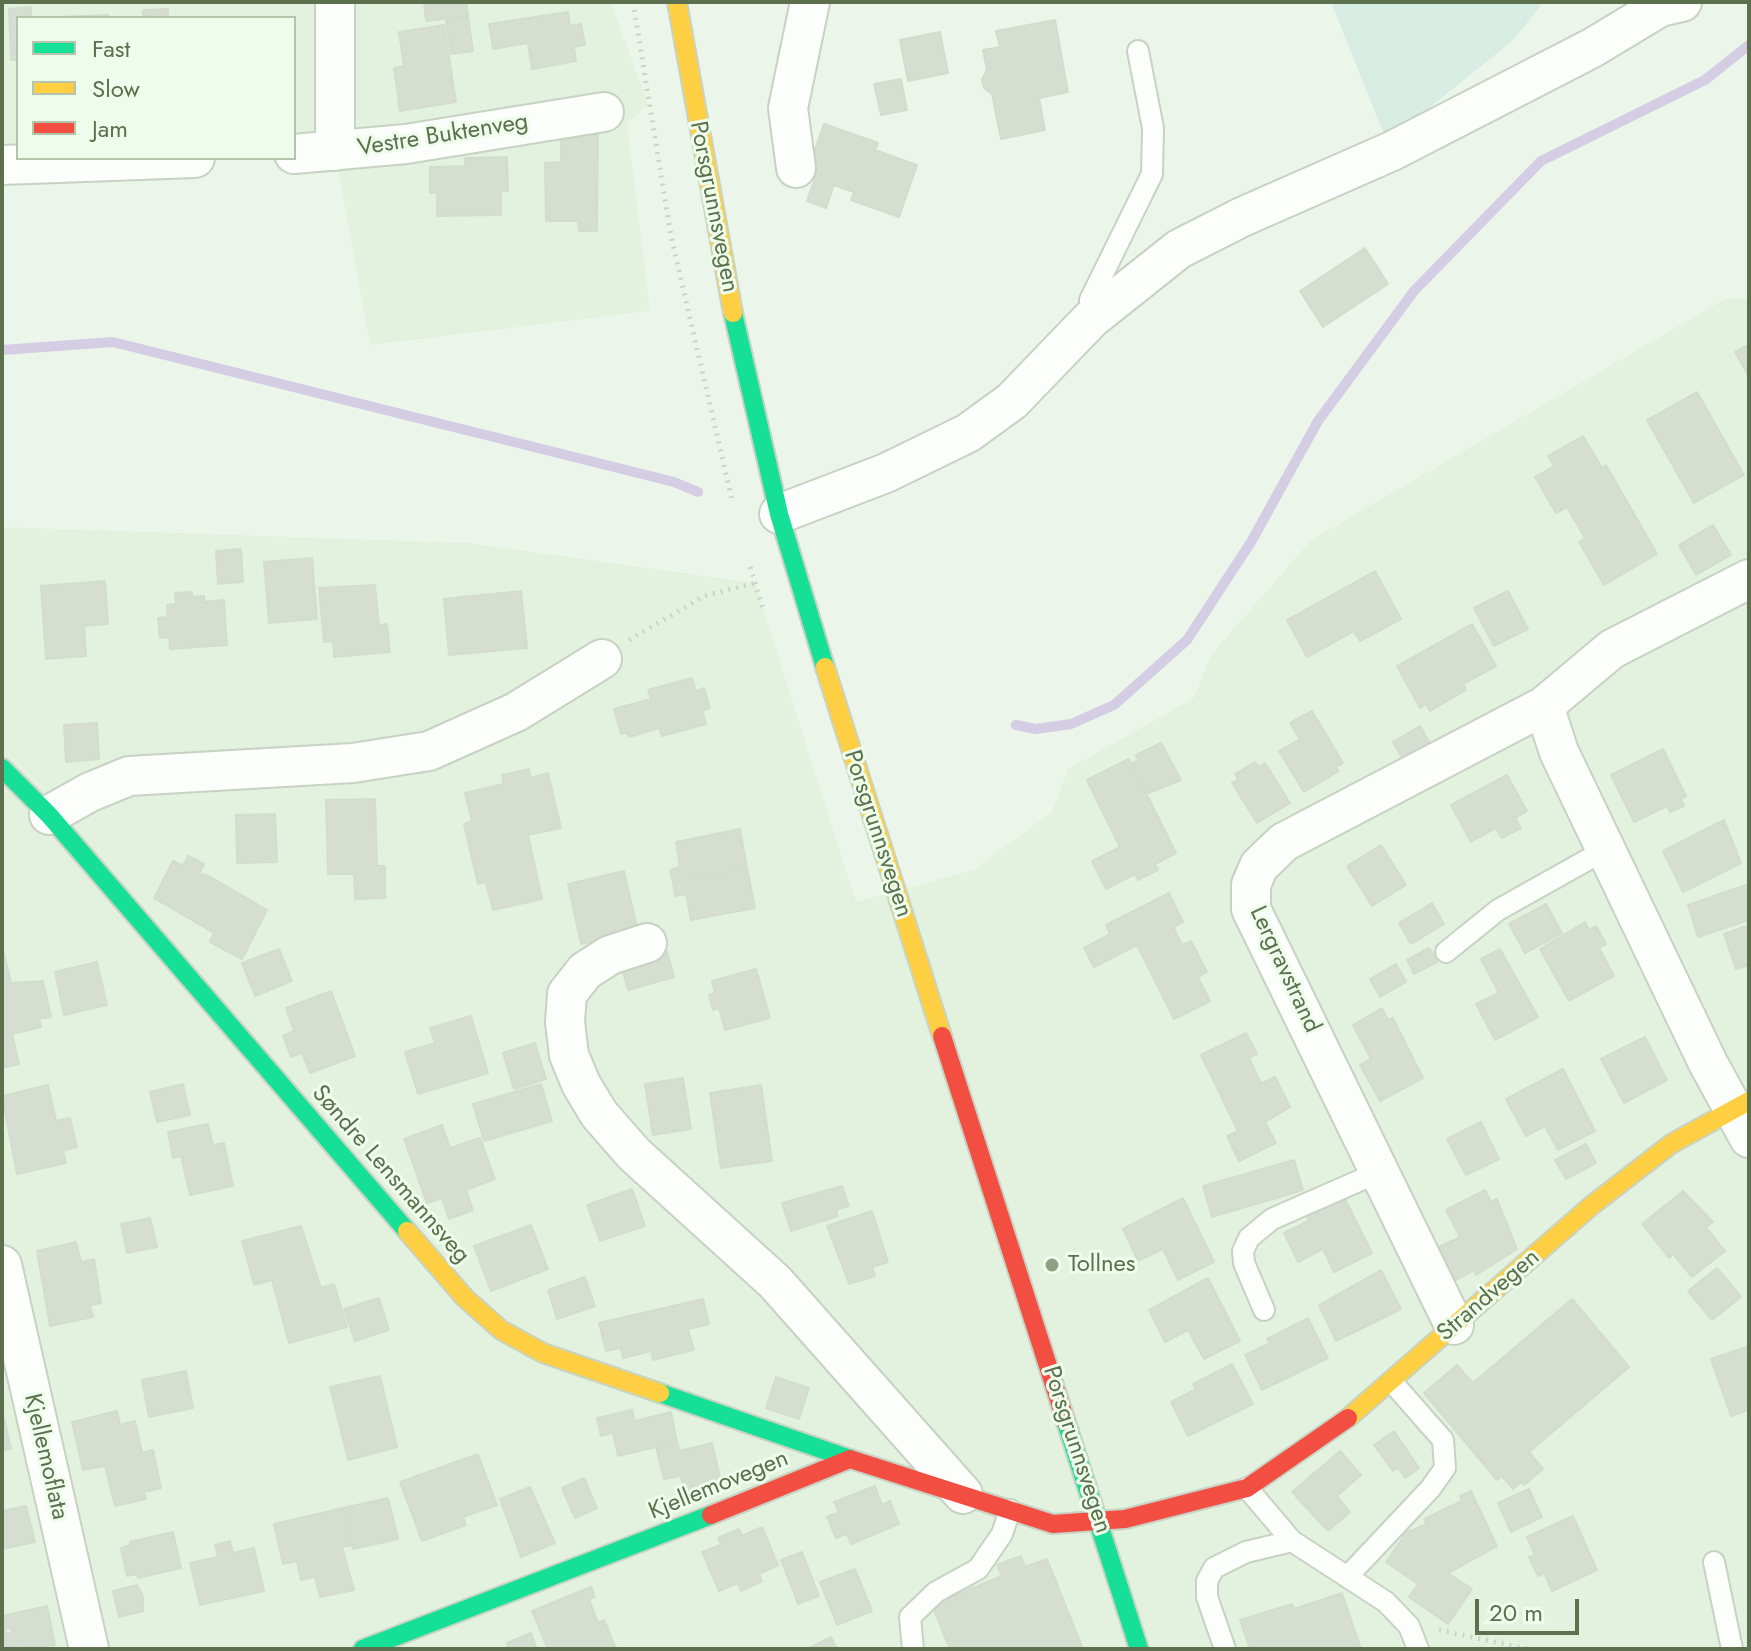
<!DOCTYPE html>
<html>
<head>
<meta charset="utf-8">
<style>
	body { margin:0 }
	#map { position:relative; width:1751px; height:1651px; overflow:hidden; background:#ecf5ea; font-family:Jost,sans-serif }
	canvas { display:block }
	.frame { position:absolute; inset:0; border:4px solid #5c704d; pointer-events:none }
	.legend { position:absolute; left:16px; top:16px; width:280px; height:144px; box-sizing:border-box; background:#eefdeb; border:2px solid #b4c5ac; margin:0; padding:10px 14px; list-style:none; font-size:24px; color:#5c704d }
	.legend li { display:flex; align-items:center; gap:16px; height:40px }
	.legend b { width:40px; border:2px solid #b4c5ac }
	.scale { position:absolute; left:1475px; top:1599px; width:104px; height:36px; box-sizing:border-box; border:4px solid #5c704d; border-top:0; padding-left:10px; font-size:24px; line-height:28px; white-space:nowrap; color:#5c704d; -webkit-text-stroke:6px #eefdeb; paint-order:stroke }
</style>
</head>
<body>
<div id="map">
<canvas width="1751" height="1651"></canvas>
<div class="frame"></div>
<ul class="legend">
<li><b style="height:10px;background:#16e098"></b>Fast</li>
<li><b style="height:10px;background:#ffcf43"></b>Slow</li>
<li><b style="height:10px;background:#f24e42"></b>Jam</li>
</ul>
<div class="scale">20 m</div>
</div>
<script>
const ctx = document.querySelector('canvas').getContext('2d');
ctx.lineJoin = 'round';
function fillPath(path, color) { ctx.fillStyle = color; ctx.fill(path, 'evenodd'); }
const shape = rows => new Path2D(rows.map(r => 'M' + r).join(''));
function stroke(path, color, width, dash) { ctx.strokeStyle = color; ctx.lineWidth = width; ctx.lineCap = dash ? 'butt' : 'round'; ctx.setLineDash(dash || []); ctx.stroke(path); }
function label(font, color, halo, rows, align = 'center') {
  ctx.font = font + ' Jost,sans-serif'; ctx.lineWidth = 6; ctx.setLineDash([]); ctx.textBaseline = 'middle'; ctx.strokeStyle = halo; ctx.fillStyle = color; for (const [text, x, y, turn = 0] of rows) {
    ctx.save(); ctx.translate(x, y); ctx.rotate((+turn || 0) * Math.PI / 180); ctx.textAlign = isNaN(turn) ? turn : align; if (halo) ctx.strokeText(text, 0, 0); ctx.fillText(text, 0, 0); ctx.restore();
  }
}
fillPath(shape([
	[2,2,611,2,648,105,627,123,650,311,370,345,335,152,294,154,294,18,18,18,18,158,2,165],
	[1749,298,1749,1649,2,1649,2,527,469,543,755,583,856,902,973,870,1052,812,1068,769,1194,698,1211,655,1311,540,1725,299]
]), '#e3f2de');
fillPath(shape([
	[1331,2,1544,2,1512,41,1387,142]
]), '#d7ede4');
stroke(shape([
	[2,350,113,342,674,482,698,492],
	[1016,725,1036,729,1071,724,1114,705,1187,640,1251,542,1318,421,1414,291,1541,161,1705,80,1749,45]
]), '#d4cde4', 10);
const building = shape([
	[424,2,466,2,468,16,426,21,424,2],
	[31,7,31,18,108,15,109,18,18,18,18,60,11,60,9,9,31,7],
	[168,9,168,18,143,18,143,10,168,9],
	[568,12,570,26,581,24,585,45,574,47,576,61,532,69,528,43,493,49,489,24,568,12],
	[468,17,473,51,451,54,446,21,468,17],
	[1055,20,1068,92,1039,98,1045,130,1001,139,992,94,984,88,982,79,987,70,983,50,1000,47,996,31,1055,20],
	[444,25,456,102,400,111,394,68,404,66,399,32,444,25],
	[940,32,948,73,908,81,900,40,940,32],
	[901,79,907,110,881,115,874,84,901,79],
	[824,124,878,143,875,150,917,165,899,217,851,200,854,192,834,185,826,208,807,201,815,178,806,175,824,124],
	[598,134,597,231,579,231,578,221,546,221,545,163,561,162,561,135,598,134],
	[507,157,508,191,501,191,501,215,437,216,437,193,430,193,430,167,465,166,465,158,507,157],
	[1365,248,1388,284,1323,327,1300,291,1365,248],
	[1749,344,1749,377,1735,352,1749,344],
	[1697,392,1744,475,1694,503,1647,420,1697,392],
	[1583,436,1602,468,1606,465,1657,554,1604,585,1579,542,1585,538,1567,507,1556,513,1535,477,1554,466,1548,456,1583,436],
	[1713,525,1731,555,1696,575,1679,545,1713,525],
	[241,549,243,582,218,584,216,551,241,549],
	[312,558,317,619,269,623,264,562,312,558],
	[1375,571,1401,619,1360,641,1354,631,1307,657,1287,620,1375,571],
	[105,581,108,624,84,626,86,656,46,659,41,586,105,581],
	[375,585,379,625,387,624,390,652,334,657,333,641,324,642,319,588,375,585],
	[521,591,527,648,449,655,444,599,521,591],
	[1508,591,1528,629,1494,646,1474,608,1508,591],
	[192,592,192,597,204,596,204,602,224,600,227,645,170,649,169,637,160,638,158,618,168,617,167,605,176,604,175,593,192,592],
	[1472,624,1496,666,1463,684,1466,690,1430,711,1426,704,1420,708,1397,666,1472,624],
	[692,678,696,691,704,688,710,708,702,711,706,724,662,736,659,728,629,737,627,733,621,734,614,709,651,699,648,690,692,678],
	[1312,711,1343,763,1336,767,1339,771,1304,792,1279,751,1300,739,1290,723,1312,711],
	[97,723,99,759,66,762,64,725,97,723],
	[1420,726,1431,745,1404,761,1393,742,1420,726],
	[1161,743,1181,780,1146,794,1131,764,1138,760,1136,755,1161,743],
	[1663,749,1686,796,1681,799,1684,806,1670,812,1667,806,1634,822,1611,775,1663,749],
	[1129,759,1176,853,1155,864,1158,870,1138,880,1135,874,1106,889,1092,861,1120,847,1087,780,1129,759],
	[1255,762,1259,767,1265,763,1290,803,1257,823,1232,783,1238,780,1235,774,1255,762],
	[529,769,531,778,548,773,561,828,528,835,542,899,493,910,486,882,478,884,464,824,472,821,465,793,504,784,502,775,529,769],
	[1507,775,1527,811,1515,818,1521,828,1502,838,1496,828,1471,842,1451,805,1507,775],
	[375,799,377,866,385,866,385,898,355,899,354,874,328,874,326,800,375,799],
	[275,814,277,862,237,863,236,815,275,814],
	[1724,820,1741,863,1683,892,1663,851,1724,820],
	[740,829,747,868,673,882,670,870,680,867,676,842,740,829],
	[1381,845,1406,885,1372,906,1347,866,1381,845],
	[188,856,204,864,199,874,209,876,267,910,242,959,210,942,214,933,154,898,173,861,183,866,188,856],
	[747,868,755,908,691,920,686,894,675,896,673,882,747,868],
	[624,871,638,932,581,944,568,884,624,871],
	[1749,884,1749,920,1698,937,1688,905,1749,884],
	[1169,893,1183,922,1173,927,1182,945,1191,941,1207,972,1198,977,1210,1001,1174,1019,1137,945,1094,967,1084,948,1110,934,1106,925,1169,893],
	[1432,903,1444,924,1411,944,1399,923,1432,903],
	[1546,904,1562,933,1525,953,1509,924,1546,904],
	[1585,922,1589,930,1596,926,1606,944,1599,948,1614,976,1569,1001,1540,949,1585,922],
	[1749,925,1749,965,1736,969,1724,934,1749,925],
	[2,945,11,983,43,981,51,1017,39,1019,41,1027,12,1034,19,1064,2,1068,2,945],
	[1429,948,1437,962,1414,974,1407,960,1429,948],
	[279,949,292,981,255,996,242,963,279,949],
	[1500,949,1538,1017,1495,1040,1476,1004,1499,993,1481,959,1500,949],
	[667,952,674,977,628,990,621,965,667,952],
	[97,962,107,1005,64,1015,55,972,97,962],
	[1396,964,1406,982,1380,997,1370,979,1396,964],
	[756,969,770,1018,725,1030,719,1008,713,1010,709,995,715,993,712,981,756,969],
	[331,991,355,1056,310,1073,302,1053,291,1057,283,1036,294,1031,286,1008,331,991],
	[1382,1008,1388,1020,1393,1018,1423,1078,1380,1101,1360,1065,1371,1059,1353,1025,1382,1008],
	[471,1016,488,1073,418,1094,405,1052,435,1043,430,1028,471,1016],
	[1246,1033,1257,1054,1249,1058,1261,1084,1275,1077,1290,1107,1265,1122,1276,1143,1239,1161,1227,1136,1238,1131,1201,1055,1246,1033],
	[1645,1037,1667,1080,1624,1103,1601,1059,1645,1037],
	[535,1043,546,1079,514,1089,503,1053,535,1043],
	[1563,1069,1595,1131,1558,1150,1545,1126,1526,1136,1506,1099,1563,1069],
	[683,1078,691,1129,653,1135,645,1084,683,1078],
	[183,1084,190,1115,157,1122,150,1092,183,1084],
	[541,1084,552,1121,484,1141,473,1104,541,1084],
	[48,1085,56,1121,70,1118,77,1147,63,1151,66,1163,17,1174,2,1096,48,1085],
	[761,1085,772,1161,721,1168,710,1093,761,1085],
	[1481,1122,1499,1159,1466,1175,1447,1139,1481,1122],
	[208,1124,213,1145,224,1143,233,1186,190,1195,181,1156,173,1158,168,1132,208,1124],
	[442,1125,450,1148,480,1138,495,1179,466,1190,473,1210,449,1219,442,1198,427,1203,404,1139,442,1125],
	[1586,1144,1596,1163,1566,1179,1555,1160,1586,1144],
	[1294,1160,1303,1190,1212,1217,1203,1186,1294,1160],
	[842,1186,849,1206,836,1210,838,1216,791,1231,782,1203,842,1186],
	[632,1189,645,1226,600,1241,587,1205,632,1189],
	[1485,1190,1491,1202,1497,1199,1517,1249,1476,1275,1474,1270,1452,1282,1435,1249,1460,1237,1446,1210,1485,1190],
	[1683,1191,1713,1222,1706,1227,1725,1251,1692,1277,1673,1254,1669,1258,1642,1224,1683,1191],
	[1343,1195,1372,1253,1334,1272,1323,1249,1298,1262,1284,1233,1309,1221,1305,1214,1343,1195],
	[1183,1198,1214,1262,1178,1280,1163,1249,1138,1261,1123,1229,1183,1198],
	[872,1211,888,1262,872,1267,875,1276,849,1284,827,1226,872,1211],
	[150,1218,157,1247,127,1253,121,1224,150,1218],
	[531,1225,548,1269,491,1291,474,1246,531,1225],
	[301,1226,321,1288,334,1284,347,1327,289,1343,272,1280,254,1285,242,1241,301,1226],
	[76,1242,81,1262,94,1259,101,1303,90,1305,93,1317,50,1326,37,1251,76,1242],
	[1717,1268,1741,1297,1712,1320,1688,1291,1717,1268],
	[1381,1270,1401,1309,1336,1341,1319,1305,1381,1270],
	[585,1277,595,1306,557,1319,548,1290,585,1277],
	[1208,1278,1240,1341,1204,1359,1188,1330,1165,1342,1149,1310,1208,1278],
	[379,1298,389,1330,355,1341,344,1309,379,1298],
	[703,1299,709,1324,688,1329,694,1350,653,1360,651,1351,623,1358,621,1348,606,1351,599,1323,703,1299],
	[1572,1299,1629,1367,1529,1452,1543,1469,1524,1485,1522,1482,1513,1489,1502,1476,1497,1480,1424,1393,1457,1365,1473,1383,1572,1299],
	[1308,1318,1328,1358,1262,1390,1245,1355,1270,1343,1267,1339,1308,1318],
	[1749,1346,1749,1410,1731,1416,1711,1359,1749,1346],
	[1232,1364,1253,1404,1188,1436,1171,1402,1196,1389,1193,1384,1232,1364],
	[186,1371,193,1408,149,1417,142,1380,186,1371],
	[380,1376,397,1447,348,1460,330,1387,380,1376],
	[776,1377,809,1388,799,1419,766,1408,776,1377],
	[632,1410,635,1421,671,1412,677,1442,618,1456,613,1433,601,1436,597,1418,632,1410],
	[117,1411,120,1425,135,1421,142,1453,153,1450,161,1488,144,1492,146,1499,115,1506,105,1466,83,1470,72,1422,117,1411],
	[3,1414,11,1449,2,1450,2,1415,3,1414],
	[1394,1431,1419,1468,1405,1478,1398,1468,1393,1471,1374,1445,1394,1431],
	[677,1442,680,1451,712,1443,722,1486,685,1495,681,1476,664,1479,656,1447,677,1442],
	[1340,1451,1361,1475,1337,1496,1350,1512,1328,1531,1292,1492,1340,1451],
	[478,1454,497,1505,463,1517,466,1525,422,1541,400,1482,478,1454],
	[584,1478,597,1508,575,1518,562,1488,584,1478],
	[875,1486,882,1505,890,1501,899,1524,851,1544,847,1534,836,1538,827,1517,839,1512,834,1502,875,1486],
	[530,1487,555,1543,521,1557,500,1499,530,1487],
	[1529,1489,1542,1517,1511,1532,1498,1503,1529,1489],
	[1471,1491,1497,1546,1448,1573,1472,1589,1448,1624,1409,1597,1418,1584,1386,1562,1407,1532,1427,1524,1424,1519,1462,1501,1460,1496,1471,1491],
	[388,1498,398,1539,353,1549,343,1508,388,1498],
	[26,1506,35,1542,2,1549,2,1511,26,1506],
	[343,1508,352,1545,342,1547,354,1590,320,1597,315,1577,301,1580,297,1561,283,1564,274,1524,343,1508],
	[1573,1516,1597,1570,1552,1591,1544,1573,1538,1576,1529,1557,1535,1555,1527,1537,1573,1516],
	[762,1527,778,1565,759,1574,762,1581,741,1591,738,1583,719,1591,702,1552,721,1545,718,1538,739,1529,742,1536,762,1527],
	[173,1532,181,1568,138,1578,137,1574,127,1576,121,1548,131,1545,130,1542,173,1532],
	[230,1541,233,1553,254,1548,264,1591,200,1605,190,1563,218,1557,215,1545,230,1541],
	[802,1552,819,1596,798,1604,781,1560,802,1552],
	[1021,1556,1025,1567,1047,1559,1083,1649,950,1649,932,1605,1002,1576,997,1565,1021,1556],
	[855,1569,872,1611,837,1625,820,1582,855,1569],
	[137,1585,143,1597,143,1611,119,1617,113,1591,137,1585],
	[591,1587,595,1597,589,1599,598,1623,604,1620,616,1649,548,1649,532,1611,591,1587],
	[1342,1593,1361,1649,1250,1649,1240,1620,1292,1604,1294,1609,1342,1593],
	[47,1606,55,1645,9,1649,6,1634,12,1633,11,1628,2,1628,2,1616,47,1606],
	[5,1627,6,1634,9,1649,2,1649,2,1628,5,1627],
	[531,1633,537,1649,509,1649,507,1643,531,1633],
	[831,1637,837,1649,808,1649,831,1637]
]);
fillPath(building, '#d5ded0');
stroke(building, '#d3ddcd', 2);
const lane = shape([
	[1091,319,1090,300,1152,174,1153,128,1138,51],
	[1446,952,1498,910,1605,850],
	[1264,1310,1244,1263,1243,1251,1249,1238,1272,1219,1379,1172],
	[1247,1488,1292,1541,1386,1602,1409,1626,1418,1649],
	[1714,1562,1732,1649],
	[1347,1577,1430,1489,1445,1468,1443,1440,1392,1382],
	[913,1649,910,1617,936,1592,978,1569,1002,1534,1010,1510],
	[1225,1649,1207,1597,1207,1581,1214,1568,1246,1552,1292,1541]
]);
const street = shape([
	[335,2,335,151],
	[294,154,406,144,604,112],
	[2,165,195,158],
	[796,168,788,108,810,2],
	[779,514,886,473,968,433,1012,401,1091,319,1179,249,1242,217,1392,151,1592,48,1660,7,1682,2],
	[1544,706,1559,752,1708,1063,1749,1138],
	[49,815,90,792,129,776,353,763,429,751,516,712,602,659],
	[647,943,610,955,585,971,567,994,565,1022,569,1055,581,1084,599,1114,634,1154,775,1282,963,1494],
	[2,1265,89,1649],
	[1454,1325,1251,909,1251,885,1259,866,1284,842,1544,706,1612,649,1749,579]
]);
const fast = shape([
	[733,313,779,514,825,667],
	[2,768,49,815,407,1231],
	[660,1393,850,1459],
	[1066,1422,1139,1649],
	[363,1649,711,1515]
]);
const slow = shape([
	[677,2,733,313],
	[825,667,942,1036],
	[407,1231,465,1298,501,1330,543,1353,660,1393],
	[1348,1418,1591,1206,1671,1144,1749,1101]
]);
const jam = shape([
	[942,1036,1066,1422],
	[711,1515,850,1459,1053,1524,1125,1519,1247,1488,1348,1418]
]);
stroke(lane, '#c7d2c3', 24);
stroke(street, '#c7d2c3', 42);
stroke(fast, '#c8d3c3', 22);
stroke(slow, '#c8d3c3', 22);
stroke(jam, '#c8d3c3', 22);
stroke(shape([
	[633,2,671,236,732,500],
	[750,567,764,612],
	[629,640,704,596,755,583],
	[1439,1630,1528,1649]
]), '#ccd4c8', 5, [2, 6]);
stroke(lane, '#fcfefc', 20);
stroke(street, '#fcfefc', 38);
stroke(fast, '#16e098', 18);
stroke(slow, '#ffcf43', 18);
stroke(jam, '#f24e42', 18);
for (const [x, y, r, color] of [
	[1052,1265,8,"#8e9f84"]
]) { const dot = new Path2D(); dot.arc(x, y, r, 0, 2 * Math.PI); ctx.fillStyle = color; ctx.fill(dot); stroke(dot, '#eefdeb', 3); }
label('24px', '#5c704d', '#eefdeb', [
	["Vestre Buktenveg",443,136,-9],
	["Porsgrunnsvegen",713,207,79],
	["Porsgrunnsvegen",877,834,72],
	["Lergravstrand",1284,970,65],
	["Søndre Lensmannsveg",390,1175,49],
	["Strandvegen",1489,1296,-41],
	["Porsgrunnsvegen",1076,1450,72],
	["Kjellemoflata",45,1457,77],
	["Kjellemovegen",719,1486,-22]
]);
label('24px', '#5c704d', '#eefdeb', [
	["Tollnes",1068,1265]
], 'left');
</script>
</body>
</html>
